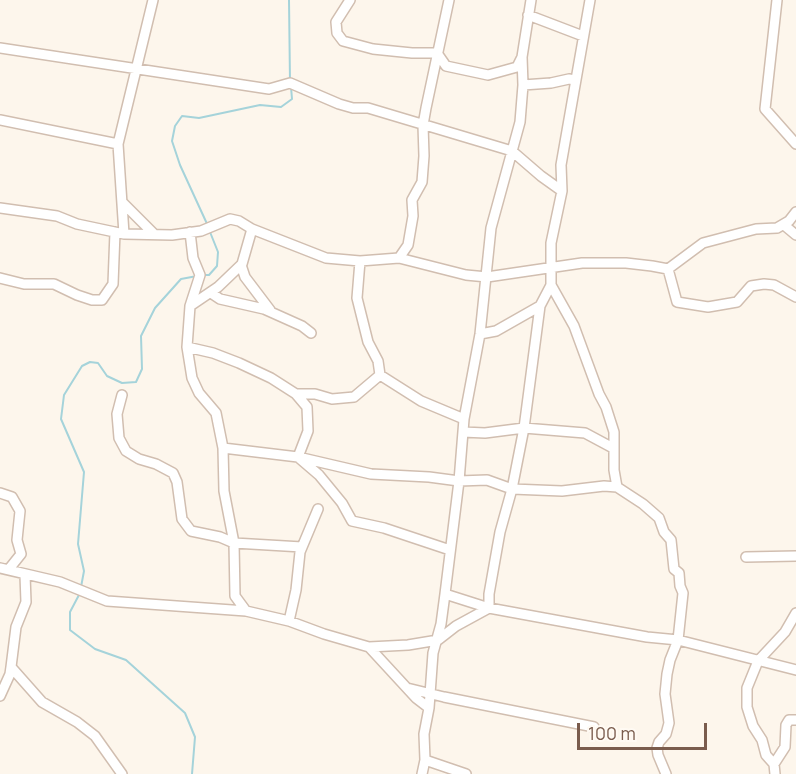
<!DOCTYPE html>
<html>
<head>
<meta charset="utf-8">
<style>
	body { margin:0 }
	#map { position:relative; width:796px; height:774px; overflow:hidden; background:#fdf6ec; font-family:Manrope,sans-serif }
	canvas { display:block }
	.scale { position:absolute; left:577px; top:723px; width:130px; height:27px; box-sizing:border-box; border:3px solid #7a5c4d; border-top:0; padding-left:8px; font-size:18px; line-height:21px; white-space:nowrap; color:#7a5c4d; -webkit-text-stroke:4px #fffaf3; paint-order:stroke }
</style>
</head>
<body>
<div id="map">
<canvas width="796" height="774"></canvas>
<div class="scale">100 m</div>
</div>
<script>
const ctx = document.querySelector('canvas').getContext('2d');
ctx.lineJoin = 'round';
const shape = rows => new Path2D(rows.map(r => 'M' + r).join(''));
function stroke(path, color, width, dash) { ctx.strokeStyle = color; ctx.lineWidth = width; ctx.lineCap = dash ? 'butt' : 'round'; ctx.setLineDash(dash || []); ctx.stroke(path); }
stroke(shape([
	[289,0,290,82],
	[208,226,180,165,172,141,175,126,182,116,199,118,260,105,281,107,292,99,291,87],
	[203,275,209,275,217,266,218,252,210,232],
	[81,587,84,571,78,544,84,472,61,419,64,395,82,366,90,362,98,363,107,376,122,383,136,382,142,369,141,336,155,308,181,279,197,276],
	[80,593,70,612,70,630,95,649,126,660,185,713,195,737,192,774]
]), '#a5d3da', 2);
const minor = shape([
	[350,0,336,22,337,33,343,41,373,49,412,53,437,53],
	[777,0,765,109,796,144],
	[528,15,583,36],
	[0,48,269,89,290,83,339,104,353,108,368,108,512,151,541,176,562,191],
	[437,53,446,66,488,75,517,67,522,57],
	[523,85,551,83,569,79,575,80],
	[0,120,118,144],
	[123,203,154,234],
	[0,208,57,216,77,224,124,234,172,235,201,231,230,219,239,221,252,229,326,258,360,261,399,258,466,275,487,277,582,263,626,263,652,266,668,269,677,302,708,307,737,302,751,286,764,284,774,285,796,297],
	[784,225,796,235],
	[190,232,193,258,200,275,190,306,187,347,192,378,199,393,216,413,223,448,224,491,234,543,235,596,246,611],
	[124,234,118,144,153,0],
	[399,258,408,245,413,216,412,200,422,182,424,156,423,125,426,108,449,0],
	[360,261,357,298,368,342,378,361,380,375,421,401,464,419],
	[241,265,245,277,270,310],
	[668,269,703,243,756,229,777,228,789,221,796,212],
	[0,278,24,284,54,284,77,295,92,300,102,300,113,284,115,232],
	[551,285,574,326,599,394,606,407,614,432,614,470,617,487,643,504,659,518,664,532,671,540,674,569,679,573,680,586,683,593,678,640,670,660,667,674,665,694,669,723,666,734,659,742,657,748,658,755,666,774],
	[211,293,220,299,264,309,302,326,311,333],
	[190,306,218,287,242,264,252,229],
	[480,334,496,331,540,306],
	[187,347,213,353,239,363,271,378,296,394,307,407,308,431,298,457,319,475,342,503,352,521,384,528,450,550],
	[296,394,315,394,332,399,354,397,380,375],
	[122,395,117,414,119,438,126,451,139,459,156,464,173,473,177,482,182,519,191,531,220,537,234,543,302,547],
	[463,432,485,433,524,428,585,433,613,448],
	[223,448,298,457,371,474,429,477,459,481,487,480,512,489,562,491,604,486,617,487],
	[0,493,12,497,20,511,17,540,21,554,9,569],
	[746,557,796,556],
	[0,568,60,582,107,601,246,611,289,621,324,634,369,647,408,645,438,640,456,626,489,608,489,594,500,532,512,489,524,428,540,306,551,285,551,243,562,191,561,165,590,0],
	[25,575,26,602,16,627,11,667,42,702,77,722,95,736,122,774],
	[445,594,489,608,647,637,678,640,796,670],
	[289,621,296,590,300,552,318,509],
	[369,647,416,698,429,708],
	[407,688,444,697,594,727],
	[0,696,10,674,11,667],
	[425,760,466,774],
	[774,764,766,755,762,740,753,726,747,707,747,688,758,661,785,632,796,613],
	[422,774,425,760,424,734,429,708,433,653,441,624,445,594,459,481,464,419,480,334,491,228,520,122,523,85,522,57,531,0],
	[775,774,774,764,785,747,786,725,789,720,796,720]
]);
stroke(minor, '#d1beb0', 12);
stroke(minor, '#fff', 9);
</script>
</body>
</html>
